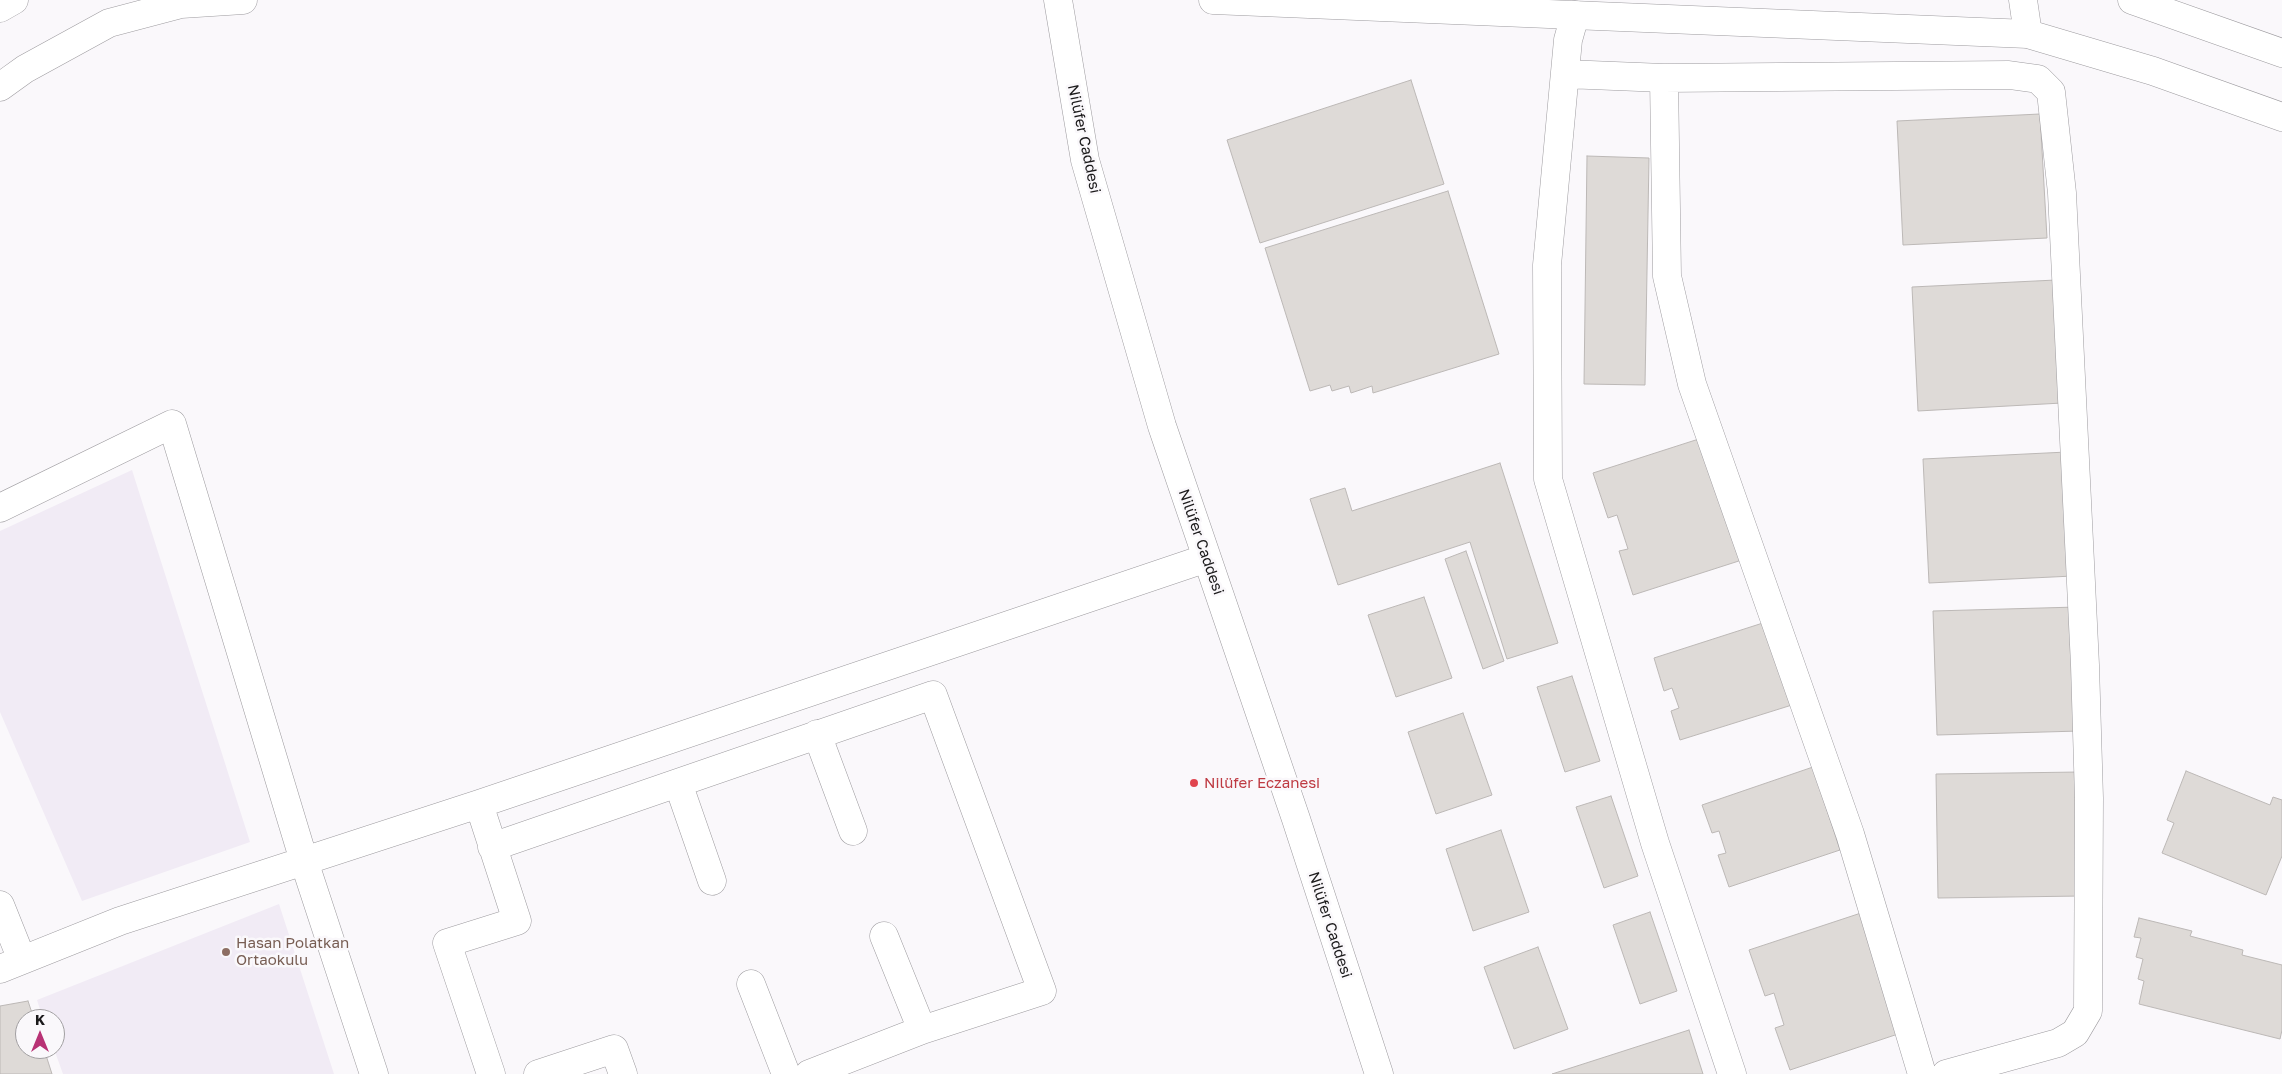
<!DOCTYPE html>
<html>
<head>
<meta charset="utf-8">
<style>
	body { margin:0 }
	#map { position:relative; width:2282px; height:1074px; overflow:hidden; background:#faf8fb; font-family:"Golos Text",sans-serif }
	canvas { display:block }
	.north { position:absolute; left:15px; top:1009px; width:50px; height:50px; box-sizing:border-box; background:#faf8fb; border:1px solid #a19fa1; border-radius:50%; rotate:0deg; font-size:14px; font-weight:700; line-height:20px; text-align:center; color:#1b1a1b }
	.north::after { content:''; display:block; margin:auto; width:18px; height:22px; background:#b83275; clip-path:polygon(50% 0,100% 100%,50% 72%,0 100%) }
</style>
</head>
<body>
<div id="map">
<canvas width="2282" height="1074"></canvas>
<div class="north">K</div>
</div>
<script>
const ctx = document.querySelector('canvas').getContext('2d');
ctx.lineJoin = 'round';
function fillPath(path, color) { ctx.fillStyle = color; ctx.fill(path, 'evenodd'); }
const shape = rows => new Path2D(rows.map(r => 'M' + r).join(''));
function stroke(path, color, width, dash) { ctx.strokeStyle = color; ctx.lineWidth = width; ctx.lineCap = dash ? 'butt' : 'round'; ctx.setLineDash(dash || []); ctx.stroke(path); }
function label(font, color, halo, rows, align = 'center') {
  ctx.font = font + ' "Golos Text",sans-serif'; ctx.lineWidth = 5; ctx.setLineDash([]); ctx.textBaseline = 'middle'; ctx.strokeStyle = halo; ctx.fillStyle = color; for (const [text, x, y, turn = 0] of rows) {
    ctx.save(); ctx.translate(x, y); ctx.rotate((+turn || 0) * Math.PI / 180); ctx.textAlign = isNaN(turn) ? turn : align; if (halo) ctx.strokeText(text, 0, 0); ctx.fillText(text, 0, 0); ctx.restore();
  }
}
fillPath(shape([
	[132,470,250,842,82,901,0,712,0,531],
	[279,904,334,1074,63,1074,54,1049,55,1019,43,1019,37,1000]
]), '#f1ebf5');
const building = shape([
	[1411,80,1444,184,1260,243,1227,140,1411,80],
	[2040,114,2047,238,1903,245,1897,121,2040,114],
	[1587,156,1649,158,1645,385,1584,384,1587,156],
	[1448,191,1499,354,1373,393,1372,386,1351,393,1349,386,1332,391,1330,385,1310,391,1265,248,1448,191],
	[2056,280,2062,403,1918,411,1912,287,2056,280],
	[1705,437,1745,559,1633,595,1619,551,1628,549,1617,515,1608,518,1593,473,1705,437],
	[2067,452,2073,576,1929,583,1923,459,2067,452],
	[1500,463,1558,643,1507,659,1470,542,1338,585,1310,499,1345,488,1352,511,1500,463],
	[1466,551,1504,661,1483,669,1445,559,1466,551],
	[1424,597,1452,678,1396,697,1368,615,1424,597],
	[2077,607,2080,731,1937,735,1933,611,2077,607],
	[1766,622,1792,705,1680,740,1671,711,1679,708,1672,688,1664,691,1654,658,1766,622],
	[1572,676,1600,761,1565,772,1537,687,1572,676],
	[1463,713,1492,795,1436,814,1408,732,1463,713],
	[1813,767,1840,850,1729,887,1718,855,1726,853,1719,831,1712,833,1702,805,1813,767],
	[2186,771,2270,805,2273,797,2282,800,2282,856,2266,895,2162,853,2174,823,2167,820,2186,771],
	[2080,772,2082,896,1938,898,1936,774,2080,772],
	[1611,796,1638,876,1604,888,1576,807,1611,796],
	[1501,830,1529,912,1473,931,1446,849,1501,830],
	[1650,912,1677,991,1640,1004,1613,925,1650,912],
	[1861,913,1901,1033,1790,1070,1775,1028,1784,1025,1774,993,1765,996,1749,950,1861,913],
	[2139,918,2192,931,2190,936,2243,950,2242,955,2282,965,2282,1030,2280,1039,2139,1004,2144,981,2138,979,2143,959,2136,957,2141,938,2134,937,2139,918],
	[1538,947,1568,1029,1514,1049,1484,967,1538,947],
	[28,1001,34,1019,25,1019,25,1049,44,1049,52,1074,0,1074,0,1006,28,1001],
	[1689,1030,1703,1074,1552,1074,1689,1030]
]);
fillPath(building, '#dedad7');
stroke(building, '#bcb8b6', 1);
const minor = shape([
	[1058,0,1085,160,1162,426,1296,819,1379,1074],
	[2023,0,2028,34],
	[1575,15,1568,40,1547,265,1548,479,1655,843,1732,1074],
	[1565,74,1664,78,2009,75,2038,79,2051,92,2062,193,2085,665,2089,798,2088,1011,2075,1033,2058,1043,1946,1074],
	[1664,78,1667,276,1692,384,1850,834,1922,1074],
	[0,508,172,424,304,861,374,1074],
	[817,734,853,831],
	[678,783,712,881],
	[479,804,517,921,447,943,491,1074],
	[492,847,933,695,1042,991,922,1030,809,1074],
	[0,905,22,960],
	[884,936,922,1030],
	[0,969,120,921,479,804,1207,558],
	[751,984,786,1074],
	[538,1074,614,1049,623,1074]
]);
const major = shape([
	[1213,0,2028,34,2153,71,2282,117],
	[2132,0,2282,53],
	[0,8,14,0],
	[0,87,25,69,109,23,181,4,243,0]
]);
stroke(minor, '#9d9b9f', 29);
stroke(major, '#9d9b9f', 29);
stroke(minor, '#fff', 28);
stroke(major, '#fff', 28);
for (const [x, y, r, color] of [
	[1194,783,5,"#e0444e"],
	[226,952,5,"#8d6e63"]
]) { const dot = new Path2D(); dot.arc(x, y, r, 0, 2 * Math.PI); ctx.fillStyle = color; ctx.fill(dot); stroke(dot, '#faf8fb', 2); }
label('15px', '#1b1a1b', '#faf8fb', [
	["Nilüfer Caddesi",1084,139,78],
	["Nilüfer Caddesi",1201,542,71],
	["Nilüfer Caddesi",1330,925,72]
]);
label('15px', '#be3a42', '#faf8fb', [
	["Nilüfer Eczanesi",1204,783]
], 'left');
label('15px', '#785e54', '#faf8fb', [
	["Hasan Polatkan",236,943],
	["Ortaokulu",236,960]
], 'left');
</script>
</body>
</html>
